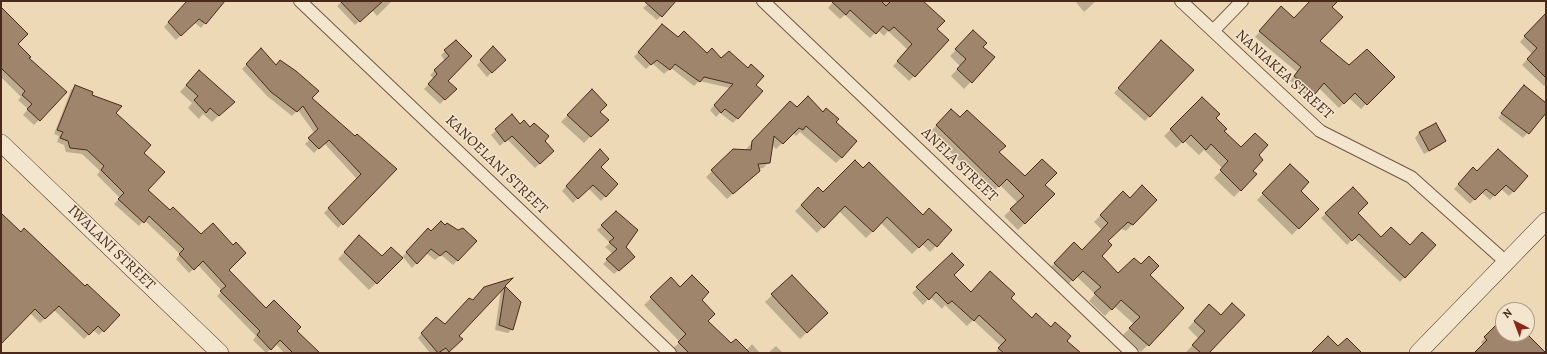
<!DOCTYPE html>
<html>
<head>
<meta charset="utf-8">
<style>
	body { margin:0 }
	#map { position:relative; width:1547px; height:354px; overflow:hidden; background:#edd9b5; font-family:Alegreya,serif }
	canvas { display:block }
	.frame { position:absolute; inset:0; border:2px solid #4a291c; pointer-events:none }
	.north { position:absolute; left:1495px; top:302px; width:40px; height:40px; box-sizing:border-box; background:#f3e6cf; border:1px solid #af9a87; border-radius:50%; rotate:318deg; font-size:11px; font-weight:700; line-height:16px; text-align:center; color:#4a291c }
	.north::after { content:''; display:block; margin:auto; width:14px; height:18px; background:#8f2418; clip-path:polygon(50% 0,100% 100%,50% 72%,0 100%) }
</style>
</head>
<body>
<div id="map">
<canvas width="1547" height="354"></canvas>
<div class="frame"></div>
<div class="north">N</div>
</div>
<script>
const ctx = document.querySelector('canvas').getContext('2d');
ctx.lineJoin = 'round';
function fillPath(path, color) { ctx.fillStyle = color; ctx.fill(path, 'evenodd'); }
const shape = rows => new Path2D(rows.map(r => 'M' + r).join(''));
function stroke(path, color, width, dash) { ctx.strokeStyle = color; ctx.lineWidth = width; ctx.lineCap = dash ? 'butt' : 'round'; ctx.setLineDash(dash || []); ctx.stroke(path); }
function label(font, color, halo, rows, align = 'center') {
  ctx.font = font + ' Alegreya,serif'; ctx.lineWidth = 3; ctx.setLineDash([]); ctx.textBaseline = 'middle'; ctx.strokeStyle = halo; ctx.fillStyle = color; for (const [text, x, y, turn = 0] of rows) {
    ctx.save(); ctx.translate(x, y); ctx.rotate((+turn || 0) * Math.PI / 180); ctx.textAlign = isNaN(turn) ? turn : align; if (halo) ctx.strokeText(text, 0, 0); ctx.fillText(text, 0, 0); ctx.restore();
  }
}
fillPath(shape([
	[188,1,218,1,205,23,201,28,194,22,176,40,164,27],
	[342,1,392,1,377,16,372,10,355,25,337,6],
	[651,1,675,1,657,20,643,8],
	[834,1,922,1,935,29,914,76,909,81,893,66,908,50,888,31,884,36,878,30,870,38,845,15,840,19,828,8],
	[1075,1,1096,1,1084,12],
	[1311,1,1336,1,1331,7,1319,41,1349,67,1393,77,1361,109,1349,98,1339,108,1319,88,1309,98,1290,81,1297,72,1255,37,1276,13,1294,19],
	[1,12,17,44,28,58,39,120,34,125,23,115,28,109,18,100,21,97,1,77],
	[1541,19,1546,24,1546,84,1544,86,1522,65,1532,54,1520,42],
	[658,30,678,38,707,54,721,59,762,91,733,123,720,113,716,117,710,110,730,88,699,81,694,86,671,68,664,74,652,63,646,69,634,57],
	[966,38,982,47,994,57,964,89,951,76,960,66,950,56],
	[456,41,446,81,451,93,440,104,424,89,434,79,430,75,445,61,441,55],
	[1157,46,1192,70,1145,121,1114,93],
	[493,48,504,60,487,77,477,65],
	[261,50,275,66,310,98,355,137,396,169,338,228,324,213,357,179,324,143,314,153,305,144,315,134,298,110,292,116,267,96,242,69],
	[192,78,227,108,212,122,203,114,199,119,188,108,192,103,180,92],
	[75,86,115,113,143,153,147,190,266,309,295,331,319,353,284,353,276,344,266,353,253,340,256,336,217,296,222,291,198,265,189,273,176,259,180,254,144,220,139,226,114,204,120,198,97,175,100,171,82,154,66,152,64,145,57,142,59,136,54,134,71,90],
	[1524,86,1546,104,1546,111,1523,138,1498,118],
	[592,91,599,112,607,120,584,143,561,122],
	[1202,98,1222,131,1241,148,1257,155,1252,171,1256,174,1234,197,1214,178,1223,169,1204,150,1199,155,1184,141,1176,148,1164,136],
	[784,108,797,108,822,113,834,123,842,157,836,163,800,132,796,136,793,133,776,149,772,145,769,162,763,168,758,169,752,177,727,199,706,177,734,150,746,150,747,148],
	[951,110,1025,178,1044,185,1054,194,1018,230,1004,216,1018,203,1000,185,992,193,930,132],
	[512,116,520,125,544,141,553,151,535,168,507,139,500,146,491,135],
	[1436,124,1445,140,1441,145,1424,154,1415,138,1419,133],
	[595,155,600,167,617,184,601,201,588,188,573,203,562,191],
	[1290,166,1299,191,1317,209,1292,235,1257,200],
	[863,169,936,246,930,252,922,244,912,254,881,223,866,238,839,211,817,233,795,211,818,189,823,193],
	[1477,172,1527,177,1509,196,1501,189,1490,200,1481,192,1470,204,1454,189,1469,173],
	[1353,188,1357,213,1381,239,1410,246,1435,245,1400,282,1354,238,1347,245,1321,218],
	[1123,192,1130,199,1156,200,1126,231,1120,228,1107,241,1100,256,1118,275,1148,275,1183,308,1141,352,1123,335,1134,324,1114,306,1105,316,1089,301,1095,294,1076,276,1066,287,1048,270,1074,243,1082,251,1102,230,1094,222],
	[616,212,629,261,614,274,603,264,613,254,605,247,610,243,597,230],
	[1,214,21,233,118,315,99,335,93,330,84,339,54,310,40,323,30,313,1,342],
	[445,227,476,241,453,265,441,255,435,260,426,253,412,268,403,257,369,290,338,259,359,237,382,257,401,258,424,234],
	[952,254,953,275,970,293,1010,298,1032,319,1066,341,1072,353,995,353,1001,346,973,320,967,326,945,305,942,309,930,297,923,305,912,293],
	[792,276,820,320,800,339,765,302],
	[671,279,680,288,700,300,707,321,731,345,746,351,752,344,760,353,674,353,671,350,680,342,644,305],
	[504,286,520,302,512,329,508,333,495,330,501,289,458,336,461,339,447,353,441,352,439,353,430,353,418,338,432,322,445,325,472,301,484,288],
	[1203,312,1220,316,1208,353,1187,353,1186,352,1199,339,1188,328],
	[1502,321,1503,322,1503,334,1526,334,1545,353,1476,353,1483,345,1481,342],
	[776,346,783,353,768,353]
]), '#0003');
const building = shape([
	[187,1,225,1,206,24,199,19,181,36,168,22,187,1],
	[340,1,383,1,360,22,340,1],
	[644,1,676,1,662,17,644,1],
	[831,1,881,1,886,6,891,1,923,1,945,21,937,29,949,40,915,77,897,61,912,44,894,27,889,31,883,26,876,34,850,10,846,15,831,1],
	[1310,1,1338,1,1332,7,1343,17,1320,41,1349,65,1367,49,1395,77,1367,105,1355,93,1344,104,1324,83,1315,94,1294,76,1301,67,1259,31,1281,6,1294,18,1310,1],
	[1,7,28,34,18,44,31,57,29,58,67,92,40,121,27,109,32,104,22,95,25,91,1,68,1,7],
	[1546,13,1546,78,1527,59,1537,48,1524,36,1546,13],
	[662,24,678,37,684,31,707,53,712,48,721,58,729,51,748,68,751,64,764,76,756,85,763,91,738,119,725,109,721,113,714,105,733,84,704,77,700,82,675,64,670,70,657,60,651,65,638,52,662,24],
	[973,30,987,43,983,47,995,57,972,83,957,69,966,59,955,49,973,30],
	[456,40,472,56,448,81,457,89,445,100,428,84,437,74,434,70,449,56,444,50,456,40],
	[1161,40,1194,70,1150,117,1118,88,1161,40],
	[493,46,506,60,492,73,480,60,493,46],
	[261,48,276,65,280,60,296,71,319,91,312,98,355,136,357,134,397,169,343,225,328,208,361,174,329,140,319,149,308,138,318,129,303,106,297,112,271,92,246,64,261,48],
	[199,70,235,102,219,116,210,108,206,113,194,100,198,96,186,85,199,70],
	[75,85,93,92,92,95,122,106,116,113,151,145,144,153,165,172,148,190,170,210,173,207,201,234,213,223,233,245,236,242,246,253,229,270,266,308,274,300,301,327,297,331,320,353,293,353,280,340,271,350,257,335,260,331,220,291,226,286,203,261,194,270,179,254,184,249,149,216,144,223,118,199,124,193,101,170,104,166,87,150,70,148,68,141,60,138,63,132,57,130,75,85],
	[1524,85,1546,103,1546,113,1529,134,1501,113,1524,85],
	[592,89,607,105,600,112,609,120,591,137,567,115,592,89],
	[808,96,823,112,826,108,839,119,836,122,857,141,842,158,806,126,803,130,799,128,783,144,774,136,770,163,758,164,760,171,733,194,711,170,733,149,751,150,752,141,790,101,797,107,808,96],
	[1202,97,1220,114,1216,118,1227,129,1224,131,1241,147,1255,133,1268,145,1259,155,1263,160,1253,171,1257,174,1241,191,1220,170,1228,161,1211,144,1206,150,1191,135,1183,143,1170,129,1202,97],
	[951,109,960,117,967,110,1006,146,999,152,1025,176,1042,159,1057,173,1045,185,1055,194,1025,224,1010,209,1024,196,1007,179,999,187,936,125,951,109],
	[512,114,520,124,524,120,530,127,534,123,549,136,545,141,554,151,540,164,512,136,505,142,495,129,512,114],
	[1436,123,1446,141,1429,151,1419,132,1436,123],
	[600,149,609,159,601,167,618,184,606,197,593,185,578,199,566,186,600,149],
	[1498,149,1528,176,1514,192,1506,185,1495,196,1486,189,1475,200,1458,184,1473,167,1477,171,1498,149],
	[855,160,863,168,869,162,923,215,929,208,952,230,937,247,928,239,919,248,887,217,873,232,845,206,824,228,801,205,818,187,823,192,855,160],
	[1290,164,1309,182,1301,191,1319,209,1299,229,1262,193,1290,164],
	[1142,185,1157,200,1133,225,1128,222,1108,241,1112,245,1102,256,1118,273,1134,258,1141,264,1149,256,1159,266,1150,275,1184,308,1149,346,1129,328,1140,317,1121,300,1112,310,1094,293,1101,287,1083,271,1073,281,1054,263,1074,242,1082,250,1108,223,1100,215,1123,191,1130,198,1142,185],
	[1353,187,1368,203,1358,213,1381,237,1391,227,1410,245,1422,232,1436,245,1405,278,1359,234,1352,241,1325,213,1353,187],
	[616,211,638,230,626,247,635,257,619,271,606,259,617,249,609,242,614,238,601,225,616,211],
	[1,213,21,232,24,228,85,286,87,284,120,315,104,332,98,326,89,335,59,306,45,319,35,309,1,344,1,213],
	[441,221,445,225,447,223,458,230,463,228,477,241,458,261,446,251,440,256,431,249,417,264,406,252,428,228,431,231,441,221],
	[359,235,382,256,391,247,403,258,377,284,344,252,359,235],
	[952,253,964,265,954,275,971,292,990,271,1015,294,1011,298,1032,318,1036,313,1051,327,1055,322,1071,336,1067,341,1081,353,1004,353,998,348,1006,340,979,315,974,321,952,301,948,304,936,292,929,300,916,287,952,253],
	[692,275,709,292,702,300,715,314,708,321,731,343,736,339,750,353,689,353,678,342,686,334,650,297,671,277,680,287,692,275],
	[792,275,828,313,807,333,771,294,792,275],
	[513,278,505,286,521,302,513,330,499,325,505,287,459,336,463,339,449,352,446,348,438,353,421,333,436,317,445,324,469,298,473,300,484,287,513,278],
	[1232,303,1245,315,1209,353,1201,353,1192,345,1205,331,1194,321,1209,304,1221,315,1232,303],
	[1503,318,1503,334,1527,334,1546,353,1474,353,1487,340,1484,337,1503,318],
	[1328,336,1338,346,1347,338,1362,353,1311,353,1328,336]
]);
fillPath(building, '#9f856c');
stroke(building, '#4a291c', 1);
const street = shape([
	[300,1,670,353],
	[763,1,1132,353],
	[1181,1,1320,131,1411,177,1506,262],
	[1213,31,1242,1]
]);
const secondary = shape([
	[1,143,220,353],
	[1418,353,1546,221]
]);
stroke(street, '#735542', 14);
stroke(secondary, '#4a291c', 18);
stroke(street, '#f3e6cf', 12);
stroke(secondary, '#f3e6cf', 17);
label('15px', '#4a291c', '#f3e6cf', [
	["NANIAKEA STREET",1284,75,42],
	["KANOELANI STREET",496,165,44],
	["ANELA STREET",959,165,44],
	["IWALANI STREET",111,248,44]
]);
</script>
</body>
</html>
